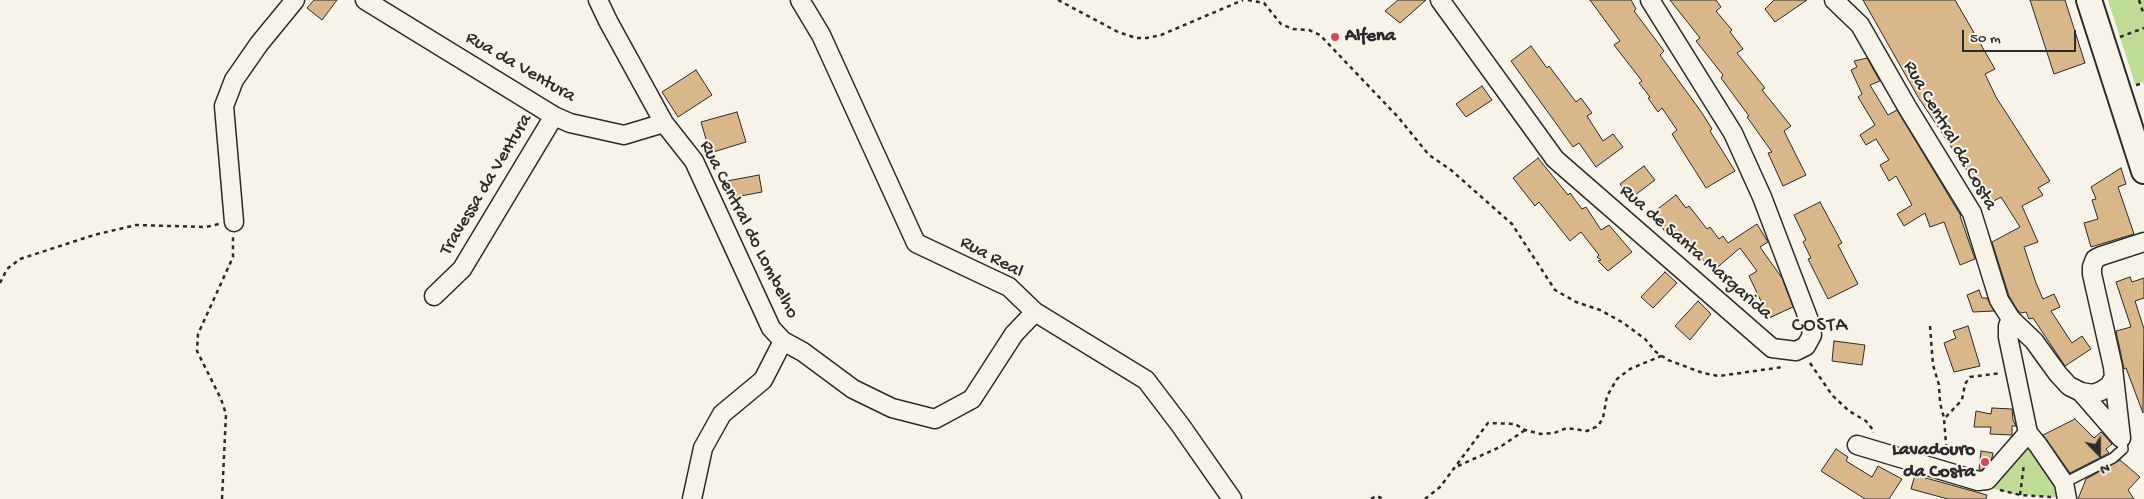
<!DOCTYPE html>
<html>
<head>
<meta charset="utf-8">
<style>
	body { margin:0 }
	#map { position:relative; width:2144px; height:499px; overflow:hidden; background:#f7f3e8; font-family:"Gochi Hand",sans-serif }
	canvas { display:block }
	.north { position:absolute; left:2074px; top:429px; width:50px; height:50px; -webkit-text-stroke:4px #f7f3e8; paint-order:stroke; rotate:158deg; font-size:14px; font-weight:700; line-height:20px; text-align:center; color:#2b2b2b }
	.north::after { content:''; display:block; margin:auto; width:18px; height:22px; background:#2b2b2b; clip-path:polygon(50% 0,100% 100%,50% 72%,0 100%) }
	.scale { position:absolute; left:1962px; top:30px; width:114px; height:22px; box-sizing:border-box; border:2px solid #2b2b2b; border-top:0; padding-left:6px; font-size:15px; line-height:18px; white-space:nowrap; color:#2b2b2b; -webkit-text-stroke:4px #f7f3e8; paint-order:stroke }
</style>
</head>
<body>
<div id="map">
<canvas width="2144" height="499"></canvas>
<div class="north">N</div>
<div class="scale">50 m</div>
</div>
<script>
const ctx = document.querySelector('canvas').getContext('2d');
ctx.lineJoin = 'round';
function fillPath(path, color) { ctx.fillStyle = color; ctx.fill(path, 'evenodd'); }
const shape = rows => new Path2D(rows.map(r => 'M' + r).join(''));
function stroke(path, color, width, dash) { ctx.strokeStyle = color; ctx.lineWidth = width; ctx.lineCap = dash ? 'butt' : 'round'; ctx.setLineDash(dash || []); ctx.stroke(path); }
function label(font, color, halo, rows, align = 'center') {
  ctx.font = font + ' "Gochi Hand",sans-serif'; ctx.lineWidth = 4; ctx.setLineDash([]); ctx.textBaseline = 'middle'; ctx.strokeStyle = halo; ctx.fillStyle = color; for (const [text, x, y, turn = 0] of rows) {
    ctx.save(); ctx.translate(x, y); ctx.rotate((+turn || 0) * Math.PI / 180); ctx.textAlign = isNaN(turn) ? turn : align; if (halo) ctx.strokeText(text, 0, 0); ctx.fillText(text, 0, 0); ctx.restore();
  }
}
fillPath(shape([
	[2108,0,2144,0,2144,81,2140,83,2135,84],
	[2031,443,2063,498,2013,494,1991,488,1990,486]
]), '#bedc95');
const building = shape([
	[314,0,337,0,322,20,307,8,314,0],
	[1398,0,1426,0,1400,23,1385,11,1398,0],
	[1590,0,1631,0,1636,9,1634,11,1664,51,1660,55,1702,113,1712,129,1710,131,1735,171,1706,188,1672,134,1677,130,1662,108,1658,112,1648,98,1650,97,1639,83,1642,81,1614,45,1620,41,1590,0],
	[1670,0,1716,0,1721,7,1716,11,1732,30,1730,32,1743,49,1737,53,1765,88,1762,90,1791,126,1784,131,1806,175,1783,186,1768,153,1772,152,1747,117,1749,116,1721,78,1723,75,1696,41,1700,38,1670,0],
	[1774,0,1807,0,1775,22,1765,9,1774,0],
	[1863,0,1955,0,1995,69,1985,74,1996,97,2050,181,2038,188,2043,195,2022,206,2038,242,2024,247,2036,283,2043,299,2054,294,2060,307,2051,311,2072,343,2082,336,2091,349,2065,366,2033,318,2029,319,2026,312,2021,313,2018,311,2009,296,1992,242,2020,227,2001,197,1992,202,1972,178,1918,97,1863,0],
	[2030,0,2065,0,2085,63,2054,74,2030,0],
	[1531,46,1547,68,1549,66,1576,102,1581,98,1592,113,1587,116,1603,141,1613,134,1623,147,1596,167,1579,143,1573,147,1511,61,1531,46],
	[1867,58,1880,81,1870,85,1888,115,1897,110,1961,216,1960,216,1975,259,1960,265,1944,222,1930,227,1925,213,1904,226,1897,214,1912,205,1896,176,1889,181,1880,165,1889,160,1876,139,1866,145,1860,135,1875,125,1858,97,1862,94,1851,70,1857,67,1854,61,1867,58],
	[696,70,712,95,678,117,662,92,696,70],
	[1482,86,1492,100,1466,117,1456,104,1482,86],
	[737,112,746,142,710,153,701,122,737,112],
	[1538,158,1568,195,1570,193,1582,209,1586,207,1601,230,1609,225,1632,252,1608,271,1598,261,1601,260,1597,257,1599,255,1581,232,1570,241,1539,202,1535,206,1513,178,1538,158],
	[1644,166,1655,180,1631,198,1620,184,1644,166],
	[2121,168,2126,184,2118,187,2134,234,2091,247,2084,223,2098,219,2092,200,2096,199,2091,187,2121,168],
	[759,175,762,192,730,198,727,181,759,175],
	[1676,195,1686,208,1689,206,1707,229,1710,227,1719,239,1723,236,1728,243,1757,224,1768,242,1760,247,1782,278,1793,307,1769,318,1749,276,1757,271,1740,248,1713,271,1682,236,1676,241,1670,234,1668,235,1651,214,1676,195],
	[1820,202,1842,243,1838,245,1858,284,1828,299,1808,259,1811,258,1803,242,1806,240,1794,215,1820,202],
	[1665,272,1677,283,1653,308,1641,297,1665,272],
	[2130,277,2132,282,2144,278,2144,298,2135,301,2144,329,2143,413,2126,368,2124,369,2116,331,2131,327,2116,282,2130,277],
	[1979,290,1982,298,1987,298,1994,311,1973,312,1967,295,1979,290],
	[1698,301,1711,314,1690,340,1675,326,1698,301],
	[1968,326,1980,366,1954,372,1944,343,1956,338,1953,331,1968,326],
	[1834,341,1865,345,1862,365,1832,361,1834,341],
	[1992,408,2012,409,2013,420,2016,426,2012,426,2012,435,1990,434,1991,427,1974,427,1976,411,1991,414,1992,408],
	[2075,419,2094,438,2101,432,2112,444,2106,449,2109,453,2070,473,2043,435,2075,419],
	[1836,449,1848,457,1846,461,1872,477,1878,466,1902,479,1889,499,1865,499,1821,471,1836,449],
	[1981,451,1993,453,1992,458,1982,470,1979,470,1981,451],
	[2120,460,2140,477,2128,490,2134,499,2078,499,2086,479,2120,460],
	[1915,475,1987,495,1986,499,1948,499,1911,489,1915,475]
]);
fillPath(building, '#d9b78b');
stroke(building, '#2b2b2b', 1);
const service = shape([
	[2064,483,2113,458,2123,449,2121,438]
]);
const minor = shape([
	[365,0,554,116,570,123,624,135,664,123],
	[598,0,608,21,664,123,694,161,771,328,783,341,803,352,853,389,892,408,935,419,972,399,1014,334,1035,312],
	[800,0,821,35,916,243,1009,287,1035,312,1146,380,1181,426,1232,499],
	[1440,0,1555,159,1772,348,1796,351,1806,346,1812,335,1810,323,1762,197,1733,133,1650,0],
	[1834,0,1860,25,1907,107,1972,213,1999,300,2011,319,2008,326,2008,337,2028,433,2038,445,2064,483,2067,499],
	[234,222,224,106,234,80,259,44,295,0],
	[434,296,462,269,554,116],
	[2011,319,2034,341,2058,374,2069,386,2081,392,2093,394,2101,391,2109,386,2114,377,2113,367,2092,274,2092,267,2095,259,2101,256,2144,242],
	[2081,392,2121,438,2114,377],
	[1857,445,1978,481,1987,480,2028,433],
	[692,499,703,448,722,414,763,380,783,341]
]);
const secondary = shape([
	[2089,0,2144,171]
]);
stroke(service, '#2b2b2b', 12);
stroke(minor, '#2b2b2b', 21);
stroke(secondary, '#2b2b2b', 28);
stroke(shape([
	[1058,0,1118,32,1136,38,1147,38,1161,35,1243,0],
	[1248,0,1264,3,1281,24,1293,29,1309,30,1320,35,1398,117,1429,155,1451,170,1512,224,1555,290,1576,302,1600,310,1622,322,1645,339,1656,352,1668,360,1703,373,1719,376,1783,367],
	[2139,0,2144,15],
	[2120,37,2144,28],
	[2136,85,2144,83],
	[0,283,7,269,20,259,94,235,136,225,206,227,219,224],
	[1930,326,1933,365,1939,385,1940,403,1944,418],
	[1810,363,1832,395,1849,411,1866,421,1873,430,1873,433],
	[1947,456,1944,419,1962,400,1965,384,1970,377,2001,373],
	[1458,466,1500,447,1525,430],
	[2000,490,2020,495,2051,497],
	[2020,495,2024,464],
	[222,499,226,414,221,399,197,351,198,334,233,257,233,237],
	[1371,499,1376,496,1384,499],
	[1425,499,1440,487,1488,423,1515,424,1525,430,1541,434,1554,433,1567,428,1587,431,1598,426,1603,418,1607,396,1617,379,1630,369,1661,356]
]), '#2b2b2b', 2.5, [4, 4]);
stroke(service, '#f7f3e8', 9);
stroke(minor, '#f7f3e8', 18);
stroke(secondary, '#f7f3e8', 24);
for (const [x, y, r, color] of [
	[1335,37,5,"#d1495b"],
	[1985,462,5,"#d1495b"]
]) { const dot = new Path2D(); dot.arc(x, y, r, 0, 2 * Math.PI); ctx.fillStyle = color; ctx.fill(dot); stroke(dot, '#f7f3e8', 2); }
label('bold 19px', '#2b2b2b', '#f7f3e8', [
	["Alfena",1345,37],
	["Lavadouro",1975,451,"right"],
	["da Costa",1975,473,"right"]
], 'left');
label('19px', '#2b2b2b', '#f7f3e8', [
	["Rua da Ventura",520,68,30],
	["Rua Central da Costa",1949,136,60],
	["Travessa da Ventura",487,185,-59],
	["Rua Central do Lombelho",748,230,63],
	["Rua de Santa Margarida",1695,253,41],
	["Rua Real",991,258,28]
]);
ctx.letterSpacing = '1px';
label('20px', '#2b2b2b', '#f7f3e8', [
	["COSTA",1820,327]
]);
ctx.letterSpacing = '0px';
</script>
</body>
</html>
